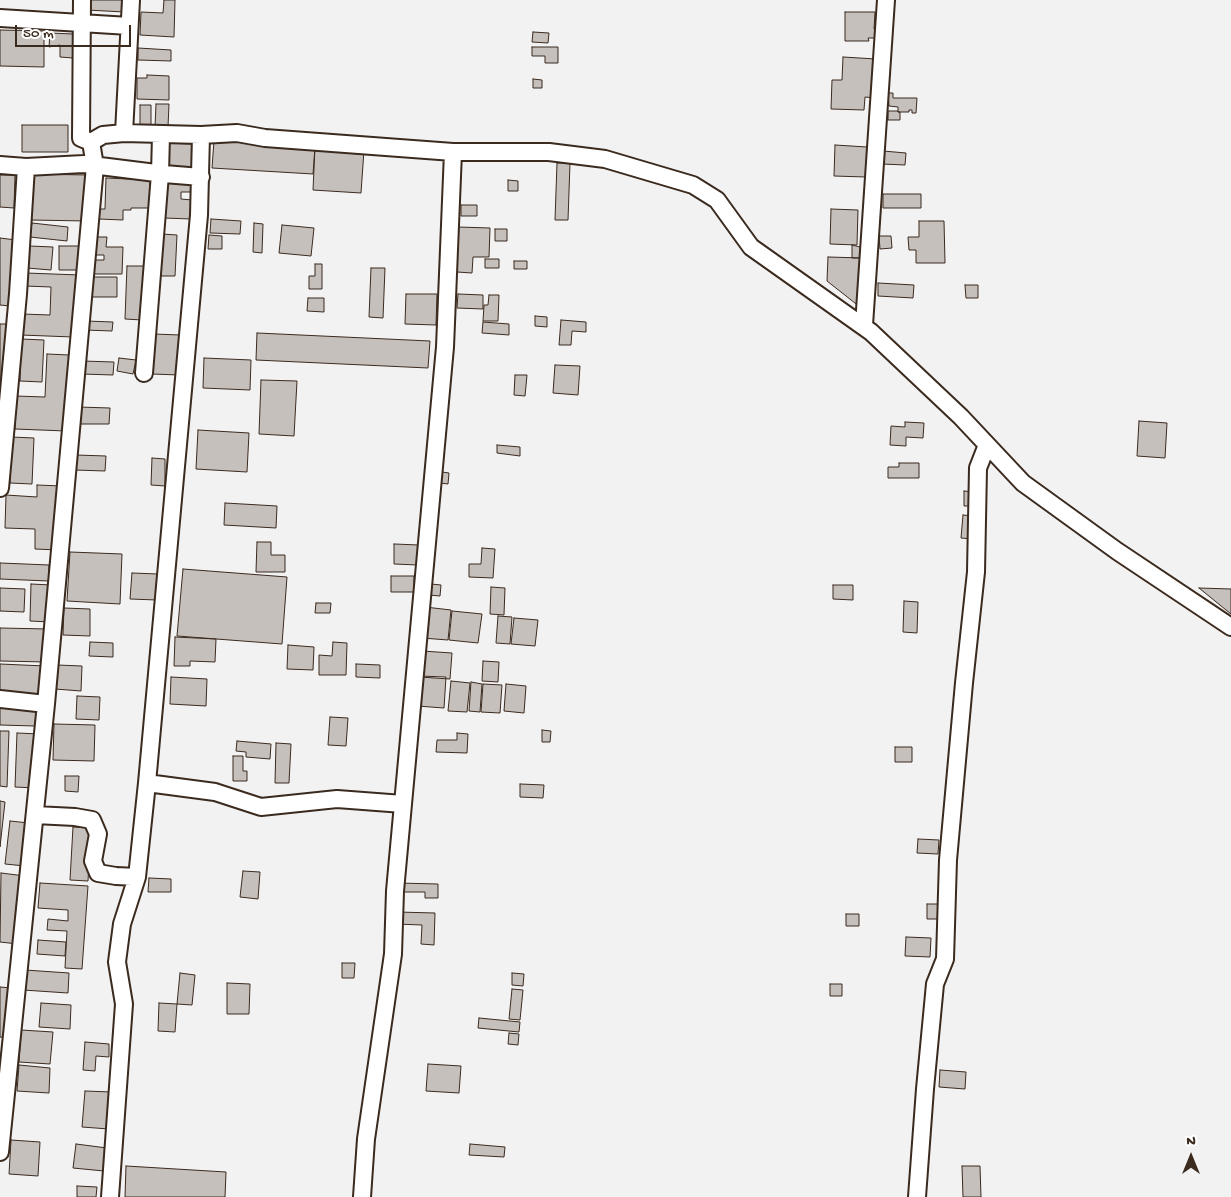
<!DOCTYPE html>
<html>
<head>
<meta charset="utf-8">
<style>
	body { margin:0 }
	#map { position:relative; width:1231px; height:1197px; overflow:hidden; background:#f3f2f2; font-family:"Gochi Hand",sans-serif }
	canvas { display:block }
	.north { position:absolute; left:1166px; top:1132px; width:50px; height:50px; -webkit-text-stroke:4px #fff; paint-order:stroke; rotate:0deg; font-size:14px; font-weight:700; line-height:20px; text-align:center; color:#3b2a1e }
	.north::after { content:''; display:block; margin:auto; width:18px; height:22px; background:#3b2a1e; clip-path:polygon(50% 0,100% 100%,50% 72%,0 100%) }
	.scale { position:absolute; left:15px; top:25px; width:116px; height:22px; box-sizing:border-box; border:2px solid #3b2a1e; border-top:0; padding-left:6px; font-size:15px; line-height:18px; white-space:nowrap; color:#3b2a1e; -webkit-text-stroke:4px #fff; paint-order:stroke }
</style>
</head>
<body>
<div id="map">
<canvas width="1231" height="1197"></canvas>
<div class="north">N</div>
<div class="scale">50 m</div>
</div>
<script>
const ctx = document.querySelector('canvas').getContext('2d');
ctx.lineJoin = 'round';
function fillPath(path, color) { ctx.fillStyle = color; ctx.fill(path, 'evenodd'); }
const shape = rows => new Path2D(rows.map(r => 'M' + r).join(''));
function stroke(path, color, width, dash) { ctx.strokeStyle = color; ctx.lineWidth = width; ctx.lineCap = dash ? 'butt' : 'round'; ctx.setLineDash(dash || []); ctx.stroke(path); }
const building = shape([
	[87,0,125,0,124,12,87,10,87,0],
	[164,0,175,0,174,37,140,35,141,12,163,13,164,0],
	[845,12,875,12,874,29,878,28,879,38,868,38,869,41,845,41,845,12],
	[0,30,44,31,44,67,0,66,0,30],
	[533,32,549,33,548,43,532,42,533,32],
	[50,33,73,34,73,58,60,57,60,45,49,47,50,33],
	[532,47,558,47,558,63,545,63,545,56,532,56,532,47],
	[138,48,171,50,171,61,138,60,138,48],
	[843,57,876,59,875,98,865,97,864,110,831,109,832,80,842,80,843,57],
	[147,75,169,76,169,100,137,99,137,78,147,78,147,75],
	[533,79,542,80,542,88,533,88,533,79],
	[888,93,893,93,893,98,917,98,916,113,912,113,912,110,909,110,909,112,898,112,898,107,889,106,888,93],
	[156,104,169,104,168,127,155,127,156,104],
	[140,105,151,105,151,125,140,125,140,105],
	[888,111,898,111,898,112,900,112,900,120,888,120,888,111],
	[22,125,68,125,68,152,22,152,22,125],
	[214,141,315,147,313,174,212,168,214,141],
	[166,143,193,144,192,171,164,170,166,143],
	[835,145,867,147,866,177,834,176,835,145],
	[315,147,364,150,361,193,313,190,315,147],
	[883,151,906,153,905,165,882,164,883,151],
	[557,163,570,163,568,220,555,220,557,163],
	[31,174,88,175,87,221,30,220,31,174],
	[0,175,15,175,14,208,0,207,0,175],
	[106,178,150,180,149,208,131,208,131,210,123,210,123,220,99,219,99,209,105,209,106,178],
	[166,179,195,181,194,192,181,192,181,199,192,200,191,219,164,218,166,179],
	[508,180,518,181,518,191,508,191,508,180],
	[883,194,921,194,921,208,883,208,883,194],
	[461,205,477,205,477,216,461,216,461,205],
	[831,209,858,210,857,245,830,244,831,209],
	[211,219,241,221,240,234,210,233,211,219],
	[919,221,944,221,945,263,916,263,916,250,909,250,908,237,919,237,919,221],
	[32,223,68,227,67,241,30,237,32,223],
	[254,223,263,224,262,253,253,252,254,223],
	[282,225,314,228,311,256,279,253,282,225],
	[458,227,490,228,489,257,473,257,472,273,457,272,458,227],
	[495,229,507,229,507,241,495,241,495,229],
	[162,234,177,235,175,276,160,276,162,234],
	[209,235,222,236,222,249,208,249,209,235],
	[879,236,891,236,892,248,880,249,879,236],
	[95,237,107,237,106,247,123,247,122,274,90,274,90,260,104,260,104,255,95,255,95,237],
	[0,238,16,240,10,306,0,305,0,238],
	[852,245,860,247,863,258,852,258,852,245],
	[29,246,53,247,51,270,27,268,29,246],
	[59,246,81,246,81,270,59,270,59,246],
	[828,257,863,258,860,307,827,281,828,257],
	[485,259,499,259,499,268,485,268,485,259],
	[514,261,527,261,527,269,514,269,514,261],
	[315,264,322,264,322,289,309,289,309,276,315,276,315,264],
	[127,266,144,266,142,320,125,319,127,266],
	[371,268,385,268,383,318,369,317,371,268],
	[26,273,80,275,73,337,21,335,22,314,50,315,51,287,25,286,26,273],
	[91,277,117,277,117,297,91,297,91,277],
	[878,283,914,285,913,298,878,296,878,283],
	[965,285,978,285,978,298,966,298,965,285],
	[406,294,437,294,436,325,405,324,406,294],
	[458,294,483,295,483,309,457,308,458,294],
	[489,295,499,295,498,321,483,321,484,305,488,305,489,295],
	[308,298,324,298,324,312,307,311,308,298],
	[535,316,547,317,547,327,535,326,535,316],
	[561,320,586,322,586,332,572,331,571,345,559,345,561,320],
	[86,321,113,322,112,331,85,330,86,321],
	[483,322,509,324,509,335,482,333,483,322],
	[0,324,6,324,4,379,0,379,0,324],
	[257,333,430,341,428,368,256,360,257,333],
	[154,334,180,335,179,375,152,374,154,334],
	[21,339,44,340,42,382,20,381,21,339],
	[47,354,69,355,66,431,15,429,16,396,45,397,47,354],
	[119,358,136,360,133,374,117,371,119,358],
	[204,358,251,360,250,390,203,388,204,358],
	[82,361,114,362,113,375,82,374,82,361],
	[555,365,580,366,578,395,553,393,555,365],
	[515,375,527,375,525,396,514,395,515,375],
	[261,380,297,381,294,436,259,434,261,380],
	[78,407,110,408,109,424,77,424,78,407],
	[1139,421,1167,423,1165,458,1137,456,1139,421],
	[905,422,924,423,923,438,906,437,906,446,890,445,891,426,905,427,905,422],
	[198,430,249,433,247,472,196,469,198,430],
	[11,437,34,438,32,484,10,483,11,437],
	[497,445,520,447,520,456,497,453,497,445],
	[76,455,106,456,105,471,75,470,76,455],
	[152,458,165,459,165,486,151,485,152,458],
	[899,463,919,463,919,478,888,478,888,467,899,467,899,463],
	[442,472,449,473,448,484,440,483,442,472],
	[37,485,61,486,59,550,35,549,35,529,5,528,6,495,37,497,37,485],
	[964,491,974,492,974,506,964,506,964,491],
	[225,503,277,506,276,528,224,525,225,503],
	[963,515,973,516,972,539,961,538,963,515],
	[257,542,271,542,271,555,285,555,285,572,256,572,257,542],
	[394,544,419,545,418,565,394,564,394,544],
	[482,548,495,549,493,578,469,577,469,564,481,564,482,548],
	[70,552,122,554,120,604,67,601,70,552],
	[0,563,49,565,49,581,0,579,0,563],
	[183,569,287,577,282,644,177,636,183,569],
	[132,573,158,574,157,600,130,599,132,573],
	[391,576,414,576,414,592,391,592,391,576],
	[31,584,51,585,50,622,30,621,31,584],
	[431,584,441,585,440,596,429,595,431,584],
	[833,585,853,585,853,600,833,599,833,585],
	[491,587,505,588,504,615,490,614,491,587],
	[0,588,25,589,24,612,0,611,0,588],
	[1199,588,1231,589,1231,614,1199,588],
	[904,601,918,602,917,633,903,632,904,601],
	[316,603,331,603,330,613,315,613,316,603],
	[425,607,451,610,448,640,422,638,425,607],
	[64,608,90,609,90,636,63,635,64,608],
	[452,611,482,614,478,643,449,640,452,611],
	[498,616,512,617,510,644,496,643,498,616],
	[514,618,538,620,535,646,511,644,514,618],
	[0,628,48,629,47,662,0,661,0,628],
	[175,637,216,639,215,662,190,661,190,666,174,666,175,637],
	[90,642,113,643,113,657,89,656,90,642],
	[333,642,347,643,346,675,319,675,319,655,332,656,333,642],
	[288,645,314,647,313,670,287,669,288,645],
	[422,651,452,653,450,679,420,677,422,651],
	[483,661,499,662,498,682,482,681,483,661],
	[0,664,45,666,44,694,0,692,0,664],
	[356,664,380,665,380,678,356,677,356,664],
	[57,665,82,666,81,691,55,689,57,665],
	[419,676,446,677,444,708,417,706,419,676],
	[171,677,207,679,206,706,170,704,171,677],
	[451,681,470,683,467,712,448,711,451,681],
	[471,682,482,684,480,712,469,711,471,682],
	[483,684,502,685,500,713,481,712,483,684],
	[506,684,526,686,524,713,504,711,506,684],
	[77,696,100,697,99,720,76,719,77,696],
	[0,707,36,708,35,726,0,725,0,707],
	[330,717,348,718,346,746,328,745,330,717],
	[54,724,95,725,94,761,53,760,54,724],
	[542,730,551,731,550,742,542,742,542,730],
	[0,731,9,731,7,787,0,786,0,731],
	[17,733,39,734,36,788,15,787,17,733],
	[457,733,468,734,467,753,436,752,437,740,457,740,457,733],
	[237,741,271,744,270,759,246,757,246,752,236,751,237,741],
	[276,743,291,744,289,783,275,783,276,743],
	[895,747,912,747,912,762,895,762,895,747],
	[233,756,243,756,243,771,247,771,247,781,233,781,233,756],
	[65,776,79,776,78,792,65,791,65,776],
	[520,784,544,785,543,798,520,797,520,784],
	[0,801,5,802,0,847,0,801],
	[10,821,29,823,25,866,5,864,10,821],
	[73,827,91,828,88,881,70,880,73,827],
	[918,839,939,840,938,854,917,853,918,839],
	[243,871,260,872,258,899,240,897,243,871],
	[1,873,25,876,18,944,0,942,1,873],
	[149,878,171,879,171,892,148,892,149,878],
	[40,883,88,886,82,969,65,968,67,931,47,930,48,919,68,921,68,910,38,908,40,883],
	[397,883,438,884,438,898,425,898,425,892,397,892,397,883],
	[927,904,944,904,944,919,927,919,927,904],
	[397,912,435,913,434,945,421,944,422,925,396,924,397,912],
	[846,914,859,914,859,926,846,926,846,914],
	[906,937,931,938,930,957,905,956,906,937],
	[38,940,66,942,65,956,37,954,38,940],
	[342,963,355,963,354,978,342,978,342,963],
	[25,970,69,973,68,993,23,990,25,970],
	[180,973,195,975,192,1005,177,1004,180,973],
	[512,973,524,974,523,986,512,985,512,973],
	[227,983,250,984,249,1014,227,1014,227,983],
	[830,984,842,984,842,996,830,996,830,984],
	[0,987,11,988,6,1038,0,1037,0,987],
	[512,989,523,990,520,1020,509,1019,512,989],
	[41,1003,71,1005,70,1029,39,1027,41,1003],
	[159,1003,177,1004,175,1032,158,1031,159,1003],
	[479,1018,520,1022,519,1032,478,1028,479,1018],
	[21,1030,53,1032,50,1064,19,1062,21,1030],
	[509,1033,519,1034,518,1045,508,1044,509,1033],
	[85,1042,109,1044,109,1057,96,1056,95,1071,83,1070,85,1042],
	[428,1064,461,1066,459,1093,426,1091,428,1064],
	[19,1065,50,1068,49,1093,17,1091,19,1065],
	[940,1070,966,1072,965,1089,939,1087,940,1070],
	[85,1091,112,1092,109,1129,82,1127,85,1091],
	[11,1140,40,1142,38,1176,9,1174,11,1140],
	[76,1144,107,1148,104,1171,73,1168,76,1144],
	[470,1144,505,1147,504,1157,469,1155,470,1144],
	[126,1166,226,1172,225,1197,125,1197,126,1166],
	[962,1166,980,1166,981,1197,963,1197,962,1166],
	[77,1186,97,1187,96,1197,77,1197,77,1186]
]);
fillPath(building, '#c6c0bd');
stroke(building, '#3b2a1e', 1);
const minor = shape([
	[82,0,81,138,91,142],
	[0,18,129,26],
	[124,133,131,0],
	[201,135,237,133,265,138,453,152,549,152,605,159,693,185,717,200,751,247,871,332,961,417,1023,483,1117,551,1231,627],
	[0,165,26,167,84,164,164,174,201,177],
	[864,325,886,0],
	[144,373,160,174,161,135],
	[0,488,18,294,26,167],
	[0,699,46,704],
	[147,783,215,792,261,807,337,799,403,804],
	[35,815,75,817,92,820,98,834,93,861,98,873,116,876,137,877],
	[0,1152,46,704,95,166,91,142,103,135,124,133,201,135,199,215,147,783,137,877,122,924,117,962,124,1004,110,1197],
	[362,1197,366,1139,393,954,395,891,445,347,453,152],
	[917,1197,925,1089,935,984,945,959,948,860,964,683,976,572,978,468,987,445]
]);
stroke(minor, '#3b2a1e', 20);
stroke(minor, '#fff', 16);
</script>
</body>
</html>
